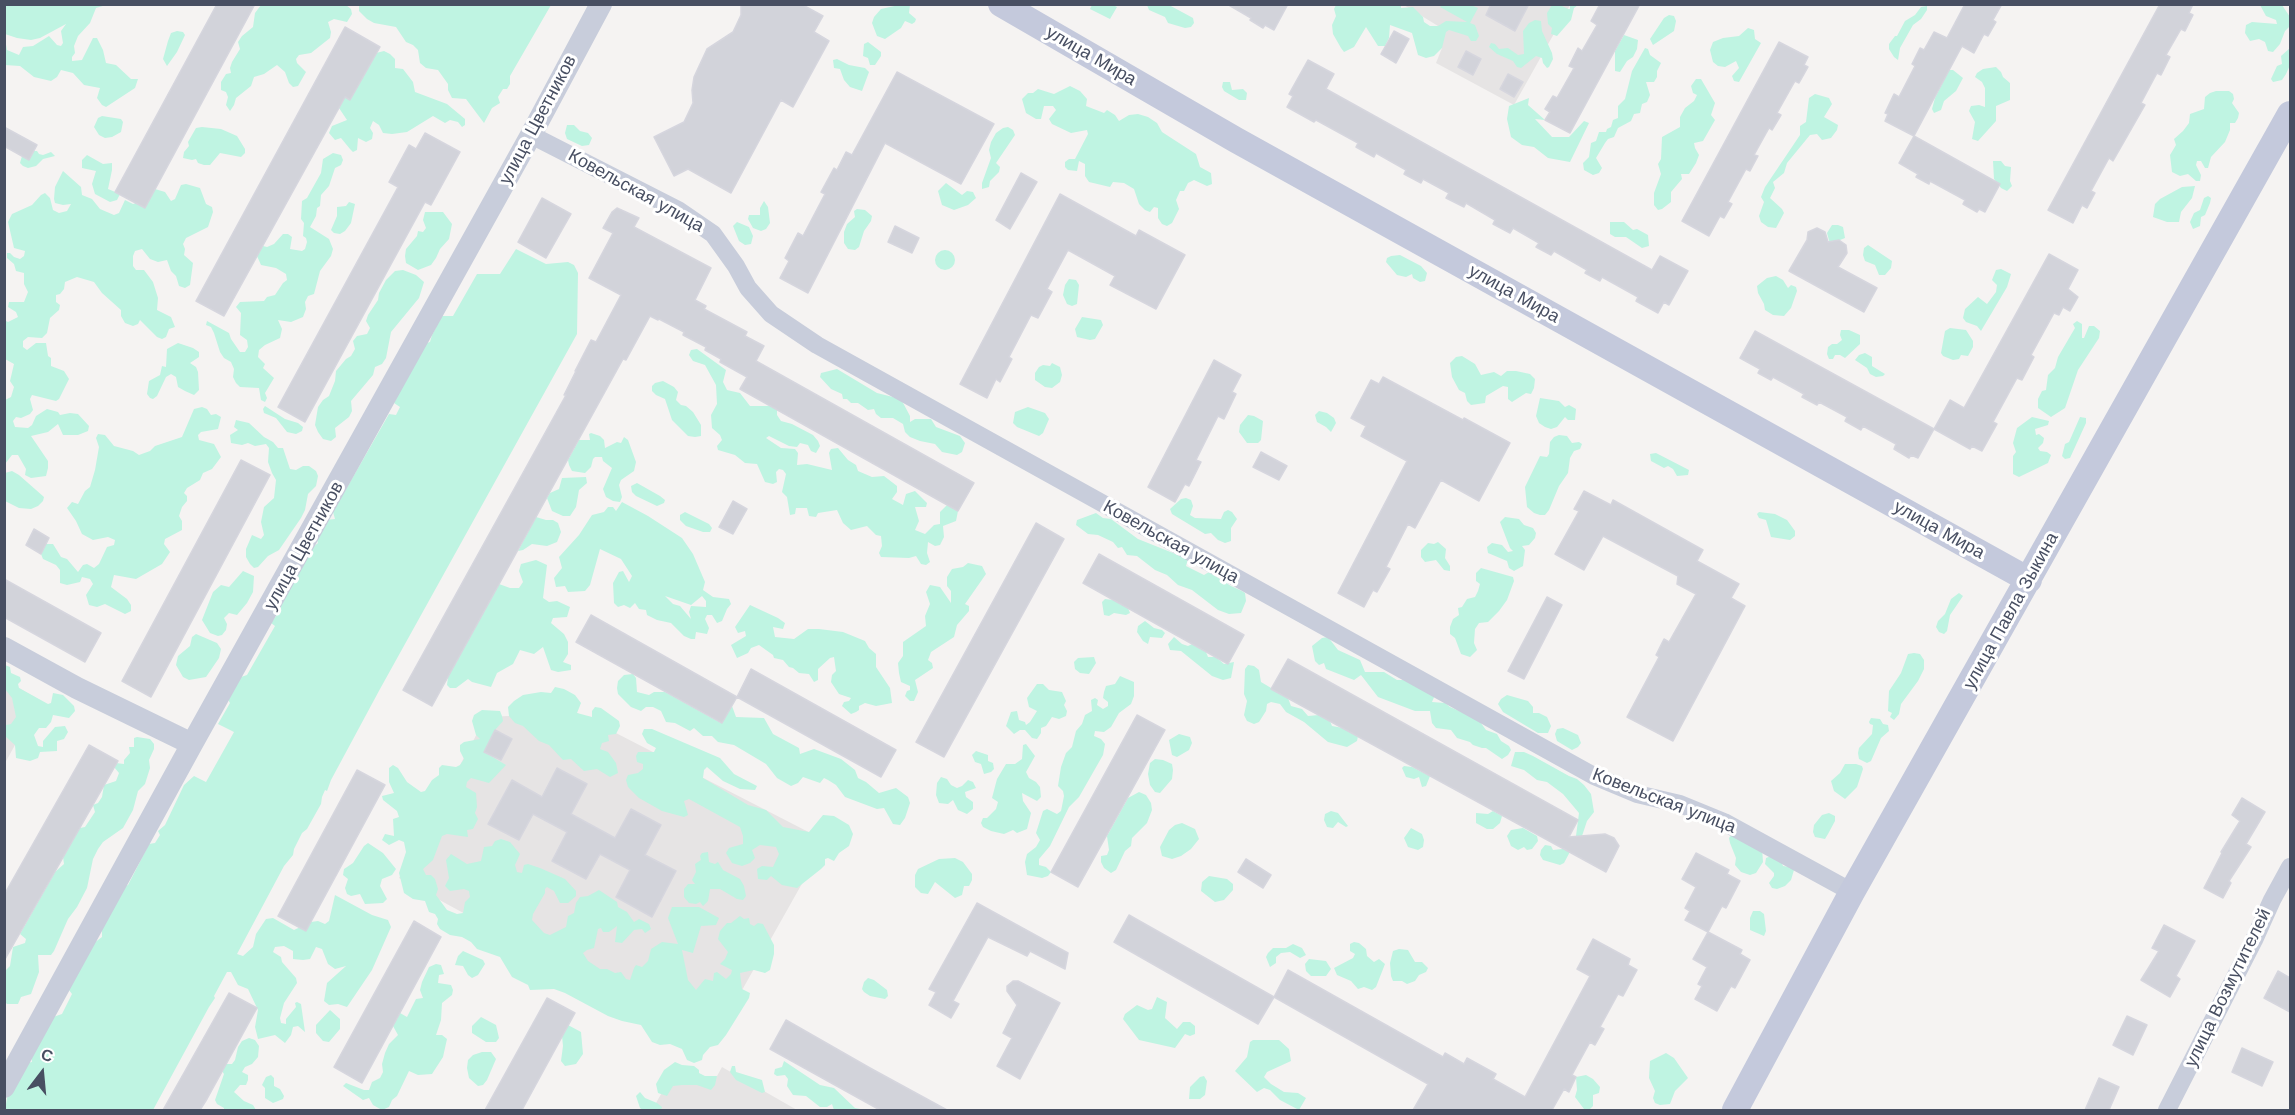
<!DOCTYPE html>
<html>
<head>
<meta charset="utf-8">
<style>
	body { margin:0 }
	#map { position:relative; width:2295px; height:1115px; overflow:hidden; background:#f5f3f2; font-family:"Work Sans",sans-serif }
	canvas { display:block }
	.frame { position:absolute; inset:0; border:6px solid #484f62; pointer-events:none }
	.north { position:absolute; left:12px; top:1043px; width:60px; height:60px; -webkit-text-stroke:4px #fff; paint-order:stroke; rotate:16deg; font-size:16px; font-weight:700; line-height:24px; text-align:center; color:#484f62 }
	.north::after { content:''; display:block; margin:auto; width:21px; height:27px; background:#484f62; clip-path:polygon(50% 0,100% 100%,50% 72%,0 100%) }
</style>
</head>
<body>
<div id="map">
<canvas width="2295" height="1115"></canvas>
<div class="frame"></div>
<div class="north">С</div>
</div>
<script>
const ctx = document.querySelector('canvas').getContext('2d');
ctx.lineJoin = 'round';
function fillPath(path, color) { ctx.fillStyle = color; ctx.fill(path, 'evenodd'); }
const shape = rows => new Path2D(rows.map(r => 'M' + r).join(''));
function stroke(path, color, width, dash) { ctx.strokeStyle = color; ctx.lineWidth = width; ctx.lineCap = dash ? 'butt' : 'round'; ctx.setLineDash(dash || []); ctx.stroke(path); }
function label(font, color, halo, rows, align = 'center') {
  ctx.font = font + ' "Work Sans",sans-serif'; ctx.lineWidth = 6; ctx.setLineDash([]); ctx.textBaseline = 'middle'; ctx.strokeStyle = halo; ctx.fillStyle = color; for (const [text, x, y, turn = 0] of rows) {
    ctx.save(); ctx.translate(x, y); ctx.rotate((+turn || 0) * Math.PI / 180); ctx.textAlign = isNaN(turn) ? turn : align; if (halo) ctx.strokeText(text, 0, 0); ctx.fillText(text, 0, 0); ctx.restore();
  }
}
fillPath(shape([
	[1404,5,1570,5,1514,105,1436,63,1442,48,1438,26],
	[5,680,40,700,5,763],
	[577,713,826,841,710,1047,399,878,486,717],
	[722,1067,797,1110,652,1110,676,1068,711,1087]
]), '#e6e4e4');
fillPath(shape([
	[4,5,106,5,96,8,90,23,78,36,74,46,75,53,72,57,72,61,82,60,93,38,97,38,103,50,106,63,116,65,131,79,138,79,135,88,106,107,102,105,97,98,100,88,84,85,73,73,61,70,57,77,51,81,34,77,20,66,5,65,5,39,7,50,19,55,23,47,33,46,49,36,57,45,61,46,63,43,61,31,66,24,40,38,31,40,17,38,5,34],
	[346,5,351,9,352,14,347,22,334,19,328,22,331,32,330,38,311,53,299,55,296,59,297,63,306,72,298,86,293,87,289,83,285,72,277,65,264,74,254,77,251,86,236,98,234,105,230,111,226,105,228,97,226,92,221,90,221,82,226,74,231,73,230,68,232,62,240,49,238,42,242,36,253,27,255,13,261,5],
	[359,5,359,4,551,5,510,76,510,84,507,89,503,89,498,97,500,103,492,108,484,123,466,99,452,98,448,90,448,84,438,70,426,68,420,63,418,50,413,45,406,42,396,27,374,23,367,19,359,11],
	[899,5,910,5,909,13,916,19,915,22,912,24,905,21,901,28,885,39,877,36,872,23,874,17,881,9],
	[1092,5,1113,5,1117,7,1110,19,1090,9],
	[1147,5,1169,5,1193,18,1194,23,1191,27,1185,28,1168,23,1165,17,1149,10],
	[1401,5,1401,8,1413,7,1423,17,1424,22,1430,26,1438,26,1446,21,1467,22,1440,7,1442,5,1471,5,1478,8,1470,23,1475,25,1479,36,1476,41,1471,41,1468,36,1449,30,1446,32,1442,48,1434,56,1426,58,1418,55,1412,33,1390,25,1389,38,1385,46,1378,46,1366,27,1354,47,1344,52,1341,48,1333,34,1332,25,1336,16,1334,9,1336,5],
	[1552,5,1560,5,1568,9,1570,9,1570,5,1578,5,1574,8,1571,20,1557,36,1551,34,1552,28,1548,24,1547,13],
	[2260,5,2282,5,2290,17,2290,26,2285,31,2280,44,2273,52,2268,51,2265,42,2259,39,2250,41,2245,33,2246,25,2252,22,2277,24,2276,20,2266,16],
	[1927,6,1927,10,1921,19,1913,25,1900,48,1898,60,1894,57,1889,49,1889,44,1895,36,1897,36,1905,21,1915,15,1921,7],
	[1669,15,1674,16,1676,21,1674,31,1653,45,1650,39,1664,18],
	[1535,20,1541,21,1542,31,1552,53,1553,59,1549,67,1547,68,1543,63,1542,58,1536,56,1521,68,1517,67,1513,61,1497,54,1489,47,1491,43,1495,44,1499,49,1508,48,1518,55,1524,54,1523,31,1529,23],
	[1748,28,1754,30,1755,39,1761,43,1739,82,1734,81,1732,76,1739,68,1736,61,1725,67,1718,66,1713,62,1710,50,1713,42,1723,38,1739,36],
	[177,31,183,32,185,35,177,52,167,66,163,59,168,41,171,33],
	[1624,35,1638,40,1637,49,1633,57,1627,61,1620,72,1615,71,1615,51],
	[868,42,881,52,881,56,875,65,870,65,868,58,863,56,864,44],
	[1645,48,1648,49,1650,55,1661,63,1657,71,1657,77,1654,82,1646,82,1650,95,1647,102,1642,104,1640,113,1634,114,1631,121,1618,128,1614,137,1608,139,1605,143,1596,158,1602,168,1599,173,1593,175,1584,170,1583,163,1589,157,1591,143,1596,141,1599,132,1606,132,1607,129,1611,127,1613,120,1618,118,1618,106,1625,99,1632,71],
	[2290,48,2290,65,2286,74,2282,80,2273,82,2271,79,2277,66,2282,64,2281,56],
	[384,51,390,54,395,59,395,68,403,69,413,82,415,92,447,104,465,119,465,125,462,127,458,122,450,120,445,123,433,116,407,132,392,134,383,133,379,125,373,121,370,128,373,133,372,139,366,142,358,138,357,150,353,152,350,149,341,138,335,140,329,133,332,126,347,120,339,108,345,97,376,53],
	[837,59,849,65,865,68,869,72,862,91,850,87,844,80,840,69,834,68,833,60],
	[1996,67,2001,72,2003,77,2010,83,2010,100,1996,106,1996,121,1978,141,1972,139,1975,122,1969,111,1971,106,1979,105,1985,107,1985,88,1982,82,1975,77,1977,73,1983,69],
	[1949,70,1953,70,1963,78,1956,91,1944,101,1941,110,1934,113,1932,109,1935,98],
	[1696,79,1701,79,1715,103,1711,115,1715,120,1703,141,1694,143,1695,148,1699,155,1696,163,1689,174,1681,174,1682,179,1671,192,1671,202,1662,209,1658,210,1654,205,1654,193,1661,174,1658,164,1661,159,1662,137,1680,127,1680,117,1685,108,1694,101,1697,95,1693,93,1691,86],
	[1223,82,1230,82,1232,90,1243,89,1247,93,1246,100,1239,100,1224,91,1222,87],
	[1070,86,1080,91,1087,99,1086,106,1104,113,1107,110,1115,115,1119,121,1129,115,1138,114,1148,117,1157,123,1162,132,1196,154,1200,167,1211,173,1212,184,1207,186,1194,180,1188,183,1184,191,1180,191,1176,200,1179,209,1172,223,1167,226,1162,224,1158,218,1158,208,1154,207,1150,212,1145,210,1139,204,1134,189,1124,183,1113,182,1110,187,1089,182,1085,176,1085,164,1079,161,1077,171,1068,170,1065,167,1065,162,1069,159,1075,159,1088,134,1087,130,1071,133,1052,124,1049,119,1056,110,1053,106,1044,106,1041,119,1036,119,1026,113,1022,99,1028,93,1033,93,1038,89,1054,94],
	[2216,91,2229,91,2233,94,2234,99,2232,103,2239,113,2238,118,2235,123,2230,123,2230,130,2225,142,2211,157,2208,168,2205,168,2201,161,2197,161,2196,165,2201,175,2200,181,2196,181,2188,174,2180,176,2172,172,2170,155,2176,145,2174,139,2183,131,2189,123,2190,114,2204,109,2205,97,2210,93],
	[1815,94,1829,98,1832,104,1824,117,1838,125,1837,130,1831,138,1822,140,1817,134,1810,135,1787,163,1784,173,1773,182,1775,188,1770,198,1782,209,1784,213,1776,228,1768,227,1761,222,1759,216,1764,202,1761,197,1765,187,1800,135,1800,126,1806,122,1809,98],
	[1529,98,1528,105,1545,120,1535,119,1552,137,1569,137,1584,121,1589,123,1570,162,1548,158,1534,147,1522,145,1511,137,1507,119,1509,106],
	[102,116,121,119,123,122,121,132,112,137,105,138,99,135,94,127,98,118],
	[567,125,574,125,580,131,588,133,592,138,589,145,582,146,567,139,565,133],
	[202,127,221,129,237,136,245,149,245,153,241,157,220,153,210,165,204,165,198,163,196,159,192,160,183,158,184,152,189,146,188,142,196,128],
	[1008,127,1013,130,1015,135,996,163,1000,167,999,172,990,181,989,187,982,189,982,183,991,158,989,150,991,142,996,133,1003,128],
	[34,151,37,151,39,154,43,155,51,152,55,156,43,159,36,166,28,168,23,166,20,163,22,156,29,160],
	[333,153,341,155,343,160,341,165,335,168,329,186,321,195,320,206,317,208,316,216,310,227,329,239,333,249,331,256,320,271,314,294,308,296,305,302,306,309,303,317,291,322,278,320,282,329,280,338,265,345,259,350,258,357,265,364,263,368,274,378,265,393,267,398,265,402,261,400,259,388,240,387,236,383,233,377,234,369,231,362,224,358,220,352,214,333,211,327,206,325,207,321,229,333,231,339,240,352,245,352,248,347,247,340,240,335,241,313,236,307,240,302,264,301,267,297,275,295,283,283,287,280,286,274,276,268,261,265,257,256,263,246,267,247,274,244,283,234,288,234,292,237,290,249,302,251,305,249,307,242,306,238,303,236,304,223,301,219,302,201,307,198,321,173,323,159],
	[87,155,103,164,112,163,112,170,108,189,120,194,117,200,110,202,95,194,92,184,96,171,82,168,82,160],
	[1993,161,2001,161,2005,166,2011,167,2010,181,2012,186,2007,191,2001,188,1994,179],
	[63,171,81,187,82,195,92,199,100,209,114,215,119,213,125,200,133,204,136,203,155,189,165,192,171,201,175,199,181,185,186,184,200,188,206,204,212,207,213,212,208,227,186,238,183,244,185,249,184,255,193,263,190,285,185,288,179,286,176,276,171,271,167,260,158,262,150,259,142,249,135,251,133,256,133,266,136,270,144,270,153,282,158,298,157,310,171,317,175,327,169,329,166,337,162,339,157,337,140,320,138,324,133,326,125,323,121,316,121,310,102,293,94,282,77,277,65,282,64,289,60,294,56,295,56,302,60,305,59,310,50,318,47,333,42,338,28,337,23,341,23,347,27,350,36,343,46,343,48,356,51,358,51,366,64,371,69,379,59,399,56,401,32,395,30,399,33,410,30,414,21,418,16,417,13,421,15,427,28,428,32,425,36,416,47,409,58,412,60,415,70,413,78,414,89,426,88,431,78,435,63,435,58,424,48,432,31,436,48,461,48,468,46,476,31,478,25,475,26,469,18,455,12,455,5,464,5,400,11,397,14,387,10,381,14,364,5,359,4,320,8,322,18,317,16,312,8,307,9,302,24,302,28,292,24,284,24,273,16,271,14,264,7,258,7,253,10,253,14,257,20,259,24,256,25,251,14,248,8,222,12,214,32,205,41,195,45,193,50,198,53,210,59,213,67,211,71,204,63,205,55,203,54,199,55,187],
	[946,183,962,195,967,191,973,192,976,198,968,205,954,210,942,205,938,191],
	[2195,186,2192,198,2181,212,2179,222,2167,222,2153,217,2155,204,2160,199,2182,187],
	[2208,196,2211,198,2210,203,2205,215,2201,217,2200,226,2193,229,2190,222,2194,213,2200,210,2204,198],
	[764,201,768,207,770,223,766,229,761,231,753,228,748,219,749,215,760,215,760,208],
	[349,202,355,204,351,223,345,231,340,234,334,233,331,230,337,216,337,207,346,206],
	[857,209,865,210,872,216,871,221,864,231,859,247,855,250,848,249,844,243,844,232,847,224,855,217,854,211],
	[425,212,443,212,452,224,449,239,440,249,436,258,431,265,418,270,406,263,405,256,406,249,417,236,418,231,423,232,426,228,423,220],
	[737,222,749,227,753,236,751,244,745,245,739,241,733,226],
	[1610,222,1624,222,1633,230,1637,229,1648,235,1649,246,1642,248,1626,237,1615,237,1610,234],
	[1832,225,1838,225,1843,227,1845,238,1830,244,1827,233],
	[1868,245,1892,261,1891,268,1885,275,1879,275,1875,265,1865,261,1863,255,1864,248],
	[516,249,546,264,568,262,574,265,578,273,577,334,380,689,331,780,327,791,325,790,322,797,321,804,307,829,302,833,294,849,293,855,284,866,237,954,243,956,253,947,256,934,266,919,273,918,294,930,311,922,318,921,325,924,329,921,335,895,372,915,388,920,391,927,372,970,347,1007,338,1004,329,1005,324,1001,327,983,346,966,335,969,328,964,322,949,316,947,310,959,303,960,293,959,293,951,284,946,275,947,273,952,281,957,282,962,296,978,297,983,284,1003,280,1018,281,1023,286,1024,286,1019,296,1007,295,1003,297,1002,301,1004,305,1032,298,1026,293,1027,291,1035,285,1043,275,1035,258,1039,255,1027,258,1010,248,989,238,985,231,972,227,972,214,996,215,998,209,1007,153,1110,5,1110,8,1092,26,1063,32,1062,31,1054,50,1018,62,1014,72,994,69,990,90,946,102,937,102,925,123,887,128,885,149,844,155,843,160,835,158,831,165,825,184,785,194,776,206,782,234,732,218,724,230,703,226,696,238,678,247,675,275,626,271,623,281,609,280,604,312,548,318,543,317,540,326,520,335,519,333,512,389,414,396,415,400,407,394,403,424,344,430,342,432,335,442,316,453,316,477,274,500,274],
	'935 260a10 10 0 1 1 20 0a10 10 0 1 1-20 0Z',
	[1400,255,1421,266,1427,273,1425,281,1420,282,1413,278,1412,274,1406,277,1397,275,1386,262,1387,258,1391,256],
	[2001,269,2011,274,2007,287,1981,331,1977,326,1966,322,1963,318,1965,309,1978,297,1987,304,1996,292,1997,285,1992,280,1996,270],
	[403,270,416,275,424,282,419,298,391,332,386,358,382,364,375,367,373,375,351,401,352,411,349,417,335,428,336,437,331,441,323,439,318,432,315,425,318,407,323,400,329,396,335,381,336,371,346,359,351,356,355,349,353,341,357,336,367,334,370,328,366,321,368,315,378,300,379,293,386,280,395,271],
	[1776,276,1783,280,1788,288,1791,285,1796,287,1797,291,1791,308,1784,316,1773,315,1765,310,1764,304,1758,293,1757,286,1767,278],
	[1069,279,1076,280,1079,285,1077,304,1072,306,1067,304,1063,295,1065,285],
	[1082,317,1101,320,1103,325,1095,339,1090,340,1077,337,1075,329],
	[2077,321,2082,324,2082,338,2084,338,2089,326,2094,326,2100,331,2099,338,2078,370,2065,408,2051,417,2038,408,2038,399,2042,391,2046,390,2048,375,2055,368,2058,357,2075,328,2073,324],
	[1950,328,1966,330,1973,341,1973,347,1968,356,1961,355,1959,359,1953,360,1943,356,1941,353,1945,331],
	[1841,330,1849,330,1860,335,1860,344,1845,358,1840,355,1835,355,1833,359,1829,359,1827,354,1828,347,1832,344,1837,344,1842,340,1840,335],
	[178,343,193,348,199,352,199,357,190,363,196,367,198,372,199,390,194,395,185,391,178,387,176,377,171,374,166,377,157,396,153,399,150,398,147,394,149,381,160,375,162,366,166,367,167,349],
	[697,349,726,370,723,382,727,390,740,393,750,406,770,406,777,410,777,415,781,421,792,424,813,435,818,441,820,446,816,453,811,451,808,445,800,443,797,447,789,446,769,436,766,438,781,448,795,449,798,453,797,465,807,464,832,470,829,453,831,449,838,448,848,460,856,465,858,471,872,477,884,476,897,486,897,492,892,499,903,505,906,494,915,491,927,503,926,507,915,507,919,521,915,530,925,534,934,525,940,524,940,512,947,505,958,511,956,521,943,526,944,537,940,545,935,546,928,542,927,553,930,562,926,565,921,564,916,556,909,558,881,557,879,553,882,546,881,536,876,535,867,526,851,530,843,523,837,510,818,513,816,517,809,516,807,508,796,508,795,514,790,515,787,497,782,492,786,474,783,470,779,469,776,472,777,482,773,484,765,482,757,464,745,463,735,455,718,450,717,446,722,440,720,435,712,428,711,415,717,404,716,385,705,365,693,361,689,355,691,350],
	[1865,353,1872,357,1872,366,1885,374,1883,376,1876,377,1870,374,1867,368,1855,360,1859,355],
	[1462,356,1475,364,1481,375,1494,372,1501,376,1507,371,1516,371,1530,374,1535,379,1534,388,1531,394,1526,393,1512,402,1508,399,1508,387,1503,386,1486,396,1485,403,1471,405,1467,401,1465,393,1459,390,1452,377,1450,363,1456,357],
	[1052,363,1060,367,1062,375,1060,382,1052,388,1045,387,1035,380,1035,373,1039,367,1043,365,1050,366],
	[837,369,877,393,901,399,910,416,910,422,915,419,931,419,936,427,960,436,965,443,962,452,957,455,942,452,935,444,920,441,910,437,905,432,903,424,893,418,881,418,876,414,874,409,868,410,858,403,851,403,847,399,843,399,842,394,831,389,820,377,821,373],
	[663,381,674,387,678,392,676,400,681,405,686,406,693,412,701,425,701,436,695,437,688,436,672,420,665,399,656,395,652,391,652,386,655,383],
	[1540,398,1559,401,1565,407,1569,405,1576,409,1575,420,1568,420,1565,417,1557,427,1551,429,1545,427,1539,423,1536,416],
	[265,406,285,419,298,423,303,427,302,431,296,434,287,432,276,418,264,413,263,409],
	[202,407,207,409,211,415,216,414,221,417,218,429,201,432,198,435,199,440,214,444,221,457,212,469,203,473,200,480,187,488,184,493,187,496,187,501,182,507,179,516,182,521,182,530,165,539,164,544,170,552,162,564,136,579,114,575,111,587,127,599,131,605,131,611,125,614,105,604,97,607,89,605,86,595,93,584,90,579,82,577,80,582,67,585,60,583,60,570,56,565,43,559,41,554,46,544,53,544,61,557,67,559,78,572,83,565,87,564,94,568,99,564,107,547,114,545,115,540,108,537,93,540,82,534,76,521,67,508,72,502,78,504,85,491,90,487,95,470,99,447,96,438,98,434,105,435,114,446,133,451,139,455,150,451,155,446,182,437,194,409],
	[1028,407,1045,413,1049,419,1043,433,1039,436,1017,427,1013,423,1015,412],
	[1319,411,1327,413,1334,418,1336,423,1331,432,1326,427,1317,422,1315,415],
	[1248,415,1254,416,1263,421,1261,440,1258,443,1247,443,1239,432,1240,425],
	[2032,417,2049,421,2048,425,2035,429,2036,435,2039,434,2044,438,2043,443,2038,448,2040,451,2047,452,2051,455,2048,463,2019,477,2013,474,2013,456,2016,452,2013,443,2017,428],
	[2080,417,2086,418,2086,423,2070,458,2065,459,2062,456,2065,444,2069,442],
	[236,420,249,423,264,437,273,442,278,448,283,448,290,469,296,470,303,466,309,466,316,471,318,476,316,486,308,494,305,510,301,518,279,550,268,556,258,567,254,568,250,564,246,557,246,549,252,535,261,539,264,535,261,522,264,507,274,498,276,480,272,473,268,462,269,448,266,444,255,446,248,443,242,445,231,443,230,435,238,430,234,427],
	[591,433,600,436,604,440,605,448,617,442,621,443,624,437,628,440,636,462,634,471,621,480,619,485,622,497,620,502,613,501,606,497,603,489,612,468,603,461,602,457,595,457,593,459,591,467,585,473,572,471,569,465,568,460,579,440,590,440,589,434],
	[1559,435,1567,436,1572,443,1579,442,1582,444,1580,449,1574,451,1570,458,1568,473,1559,486,1549,510,1545,515,1540,515,1534,513,1527,507,1525,487,1540,456,1547,457,1549,454,1550,442,1554,437],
	[1656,453,1689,470,1688,475,1677,476,1673,469,1668,466,1664,468,1651,461,1650,454],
	[12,471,19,475,44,497,43,501,38,506,31,509,19,508,5,501,5,473],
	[586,477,587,483,579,490,576,507,570,516,563,516,552,511,547,498,550,493,559,489,562,478],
	[637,483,660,496,665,500,664,503,657,506,636,496,632,492,631,486],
	[1186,498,1191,500,1193,506,1190,515,1195,518,1221,519,1224,512,1228,510,1232,512,1237,519,1231,528,1231,541,1225,543,1218,540,1211,533,1205,534,1172,514,1170,509,1181,499],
	[622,502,648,516,682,538,693,554,705,582,703,590,713,597,729,599,731,604,727,609,722,621,717,623,712,615,707,615,705,619,709,628,707,634,696,632,695,639,691,639,684,636,671,623,657,620,647,615,646,610,639,609,635,603,630,608,624,605,618,607,614,603,613,583,619,572,623,571,629,582,632,576,621,559,600,549,590,585,585,591,568,592,565,586,556,587,554,578,562,568,559,557,579,535,592,515,604,512,608,507,613,507,616,511],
	[665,596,691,605,702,596,706,601,706,607,691,606,689,612,691,619,680,606,673,604],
	[685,512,709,524,712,528,710,532,703,532,686,526,680,520,680,515],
	[1759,512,1775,514,1787,520,1795,531,1795,536,1790,540,1771,537,1766,520,1759,518,1757,514],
	[1096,513,1103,518,1111,519,1138,539,1188,559,1186,566,1204,575,1209,572,1231,586,1242,591,1245,593,1246,601,1241,613,1229,614,1218,610,1192,590,1178,585,1167,575,1155,570,1137,556,1127,555,1122,547,1118,548,1113,542,1098,535,1088,534,1076,525,1077,520],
	[536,517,546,520,553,520,558,523,561,532,557,542,547,546,532,544,523,550,518,551],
	[1505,517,1519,519,1524,525,1533,528,1536,533,1535,538,1529,545,1522,546,1525,550,1523,566,1514,571,1509,568,1507,561,1488,553,1487,547,1492,543,1502,545,1508,552,1513,551,1510,548,1500,522],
	[1438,542,1446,549,1445,558,1450,566,1450,571,1444,570,1436,560,1425,562,1421,557,1421,550,1428,543,1434,544],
	[536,560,547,565,543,598,549,602,557,601,570,607,567,617,553,618,551,623,564,634,568,642,568,654,563,662,571,665,571,670,558,672,551,670,543,647,534,654,520,650,513,664,497,673,491,687,472,682,468,679,456,688,450,688,447,685,448,677,499,584,510,588,519,588,523,582,519,571,521,564],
	[968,563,982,566,986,574,965,604,969,606,969,611,957,625,954,637,931,652,928,660,932,663,933,668,915,680,918,692,914,701,910,701,905,696,907,691,910,690,910,686,901,682,899,673,898,663,903,656,903,642,926,626,925,616,930,604,926,592,930,585,940,587,951,603,951,591,947,586,947,577,952,569,963,567],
	[1481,568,1513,577,1514,581,1507,600,1499,611,1488,622,1479,623,1475,629,1474,643,1477,650,1470,657,1461,654,1455,638,1450,634,1450,627,1453,619,1459,615,1458,608,1462,607,1467,599,1475,597,1478,591,1480,584,1476,581,1476,573],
	[243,571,254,576,253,592,247,603,237,615,229,613,224,618,227,624,226,630,222,635,218,636,210,633,202,620,213,592,221,585,229,587],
	[1959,593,1963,596,1950,615,1947,631,1944,634,1939,632,1936,627,1938,621,1945,614,1951,599],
	[1105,599,1113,600,1128,608,1130,613,1126,615,1114,613,1109,616,1104,615,1102,602],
	[750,605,778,618,785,623,783,629,773,627,775,637,794,639,808,629,819,629,843,632,865,641,869,648,876,654,876,667,890,688,892,703,876,706,865,703,859,706,859,710,856,712,851,714,842,706,844,702,849,701,851,698,839,694,831,682,832,675,836,671,834,657,830,658,818,669,818,680,814,682,809,674,799,673,793,668,789,667,783,660,774,658,773,655,759,645,751,648,748,653,737,658,731,645,746,636,745,631,738,633,735,627],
	[1145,621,1154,628,1162,630,1165,633,1162,638,1150,637,1148,644,1143,641,1137,632,1138,626],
	[196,634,217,643,221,649,219,658,206,677,189,680,183,677,176,665,178,656,190,646,192,637],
	[1174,637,1182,644,1188,646,1192,644,1206,652,1208,657,1216,657,1224,664,1234,662,1231,678,1223,680,1212,676,1181,651,1170,650,1168,644],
	[1328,637,1338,650,1360,660,1365,672,1384,672,1397,680,1406,680,1435,695,1432,702,1445,703,1450,707,1478,719,1486,730,1497,734,1501,741,1509,746,1511,750,1508,755,1502,759,1486,748,1482,748,1473,745,1470,742,1457,738,1451,730,1436,728,1432,723,1430,711,1415,711,1378,697,1361,675,1354,680,1326,669,1324,663,1319,665,1315,661,1312,646,1322,638],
	[1914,653,1920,654,1924,660,1924,669,1918,681,1901,704,1899,714,1894,720,1890,717,1892,713,1888,711,1889,691,1901,673,1908,654],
	[1094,657,1096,663,1089,674,1080,673,1075,669,1074,662,1078,658],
	[5,665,10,667,11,673,20,677,21,681,18,684,19,688,48,704,51,703,53,693,63,695,74,706,75,711,69,718,53,715,51,722,46,728,39,728,34,735,38,746,43,747,43,741,55,727,65,726,68,732,64,739,57,741,57,751,40,752,38,758,30,761,16,758,15,745,5,736,6,725,11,724,16,717,12,698,5,689],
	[1248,665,1254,666,1259,670,1261,682,1288,698,1291,706,1302,709,1308,716,1319,715,1330,721,1332,726,1343,728,1358,736,1357,741,1347,747,1328,742,1304,722,1286,712,1280,704,1271,702,1267,704,1266,711,1259,722,1254,724,1247,721,1244,715,1247,701,1244,694,1245,669],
	[633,674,636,678,637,692,649,695,654,692,665,692,721,723,732,706,736,717,764,718,773,734,799,748,800,754,814,749,841,759,855,770,858,778,866,782,879,793,896,788,908,797,910,803,905,818,900,825,893,824,884,808,877,809,845,797,836,785,828,780,824,778,820,783,803,777,798,783,791,786,777,778,766,764,734,745,718,742,712,736,703,736,694,728,690,731,675,723,666,722,661,711,653,707,646,707,641,711,631,707,618,694,617,688,618,681,624,675],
	[1120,676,1134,682,1134,696,1131,704,1119,713,1111,727,1104,732,1095,731,1094,736,1101,739,1105,744,1103,755,1079,797,1069,807,1050,846,1039,859,1039,865,1046,867,1051,872,1048,876,1042,878,1027,875,1025,862,1027,854,1036,847,1040,840,1036,833,1043,811,1047,809,1057,814,1061,811,1064,796,1063,791,1058,786,1061,767,1066,753,1072,747,1076,731,1082,724,1085,715,1092,711,1091,700,1095,698,1098,700,1097,705,1103,709,1108,706,1108,702,1103,698,1104,692,1106,686,1115,684],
	[1037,684,1043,684,1049,690,1062,692,1066,701,1064,705,1067,711,1066,716,1059,719,1052,717,1046,726,1041,728,1041,733,1037,739,1032,738,1025,730,1020,730,1014,734,1006,726,1011,712,1017,711,1019,720,1025,722,1026,725,1030,722,1037,711,1029,707,1027,698],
	[555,687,564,689,575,695,581,703,577,713,592,717,592,711,595,707,601,708,619,721,620,726,616,734,608,735,609,741,602,743,600,749,608,752,616,763,618,773,610,777,597,769,584,771,571,759,563,760,549,745,539,741,523,726,515,723,509,716,508,707,514,701,523,695,541,692,551,693],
	[1507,695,1528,701,1533,707,1533,713,1539,713,1547,717,1551,726,1548,733,1538,733,1503,712,1498,704,1501,699],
	[482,710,500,711,502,716,503,721,495,730,484,752,506,765,489,783,471,778,467,782,466,787,476,793,477,807,475,813,478,819,473,829,467,830,468,837,447,834,442,836,433,860,423,869,426,875,431,875,435,879,438,889,436,895,447,910,457,914,463,913,465,902,470,897,469,891,464,889,450,891,445,886,449,878,446,860,451,854,467,864,481,861,484,847,492,846,495,841,501,839,510,842,520,854,515,865,517,872,522,873,524,865,528,864,540,868,565,879,576,891,576,896,568,903,560,903,554,891,547,887,545,889,545,893,533,914,532,920,544,933,550,935,566,927,568,916,574,913,576,903,580,897,588,896,599,890,617,902,618,907,627,912,634,922,639,919,649,924,651,929,645,933,642,929,634,930,622,943,615,942,617,926,609,932,603,932,601,928,598,929,594,948,587,950,583,953,588,961,600,969,607,969,615,973,621,972,626,979,630,980,634,968,636,965,642,967,648,961,651,949,662,942,678,944,668,918,672,907,699,907,719,918,716,925,701,926,693,953,682,950,688,980,696,990,705,979,713,981,714,973,717,972,726,979,731,974,732,970,720,964,725,959,728,952,718,939,720,931,727,923,731,923,740,916,744,919,749,918,750,924,754,926,758,923,763,924,774,945,774,954,770,970,765,973,754,970,740,973,742,989,750,993,749,998,726,1035,718,1045,710,1047,703,1055,702,1060,694,1063,687,1060,682,1049,670,1044,660,1045,652,1042,641,1025,622,1021,608,1016,565,993,554,989,530,990,528,985,512,977,500,957,477,949,471,942,462,937,450,935,440,929,437,924,438,919,435,914,429,912,425,901,413,899,404,893,399,873,406,852,404,842,399,840,389,845,382,840,385,834,394,836,393,819,399,817,397,811,383,800,382,796,394,793,389,782,389,768,393,765,398,768,407,782,421,792,425,791,432,780,439,775,439,768,442,765,456,767,460,765,464,759,460,751,460,745,464,742,480,739,476,735,472,721,474,715],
	[1871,718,1880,719,1883,724,1888,725,1889,731,1881,738,1871,761,1867,763,1859,759,1858,753,1859,748,1872,734,1873,725,1870,724,1869,722],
	[1563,728,1578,735,1581,743,1578,747,1572,750,1557,741,1555,734,1557,729],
	[644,729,652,729,720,758,734,774,757,786,755,790,740,789,723,781,707,767,704,770,703,778,748,805,766,810,783,827,809,832,823,815,834,816,849,825,853,834,849,846,839,853,834,861,828,858,825,859,825,865,821,869,797,888,782,885,771,876,767,880,758,879,757,869,762,866,773,867,779,854,776,847,760,845,752,850,755,858,750,863,742,866,732,863,726,853,729,848,743,844,743,836,740,827,689,799,684,801,688,815,684,817,662,811,639,798,628,787,626,780,628,775,638,773,643,769,643,764,637,762,636,756,638,752,654,752,656,748,647,743,642,734],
	[1179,734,1190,737,1192,743,1189,750,1177,757,1172,755,1169,740],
	[137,737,150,739,154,744,154,749,149,760,150,768,145,784,138,791,133,810,123,828,103,842,98,849,93,859,87,888,77,907,68,919,54,951,51,955,38,955,39,972,31,994,21,997,18,1004,7,1004,5,1002,5,971,10,966,13,947,25,943,26,939,20,934,55,872,64,864,63,857,80,828,85,827,95,812,93,805,98,803,102,797,104,785,116,781,119,773,114,767,116,763,124,764,124,760,130,753,129,747,134,747,134,738],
	[1026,744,1035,756,1026,772,1029,778,1036,782,1040,787,1041,797,1037,801,1022,793,1023,801,1031,813,1027,829,1017,833,1013,830,1004,834,991,831,983,827,981,823,983,818,987,818,996,809,998,802,992,798,997,779,1006,764,1015,764,1022,759,1023,745],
	[976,751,988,755,988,761,993,763,994,769,991,772,984,774,981,764,975,762,972,755],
	[1515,752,1524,752,1533,756,1569,776,1577,779,1584,785,1591,794,1594,812,1587,821,1582,836,1576,836,1579,813,1563,794,1547,782,1537,780,1524,770,1511,766],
	[1155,759,1163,760,1172,764,1173,770,1172,779,1160,793,1155,792,1150,785,1148,774,1150,763],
	[1845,764,1856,764,1862,766,1863,769,1857,787,1845,799,1834,791,1831,781,1840,773],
	[1404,766,1412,767,1430,776,1426,786,1422,787,1419,777,1414,779,1406,777,1402,768],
	[941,777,947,779,951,785,957,788,962,786,968,780,973,782,976,788,965,792,966,797,973,802,973,809,967,814,958,810,953,800,948,804,939,803,936,795,937,783],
	[1139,792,1146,795,1151,803,1152,810,1147,823,1132,838,1131,846,1125,851,1116,870,1111,873,1104,868,1101,862,1101,856,1107,855,1109,850,1107,836,1128,798],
	[1331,811,1338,813,1348,826,1346,827,1338,822,1333,828,1327,827,1324,820,1325,814],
	[1493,811,1502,816,1500,823,1493,829,1487,829,1476,823,1476,813,1488,814],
	[1829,813,1835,816,1835,821,1828,834,1825,839,1815,837,1813,832,1814,825,1822,815],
	[1182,823,1195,829,1199,839,1191,849,1181,856,1172,859,1162,856,1160,847,1169,830,1175,825],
	[1411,828,1422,834,1424,840,1423,847,1418,850,1408,847,1404,838],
	[1523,828,1537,836,1538,841,1532,849,1527,850,1524,847,1518,850,1511,846,1507,836,1511,830],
	[1732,834,1762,848,1763,862,1756,873,1750,875,1741,872,1735,865,1736,858,1730,843,1729,838],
	[368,843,383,853,396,869,392,875,382,879,380,886,387,899,383,903,365,904,360,894,351,896,347,894,345,888,348,879,343,875,344,869,353,863,364,846],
	[1545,845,1551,846,1553,850,1562,849,1564,845,1573,846,1564,863,1560,865,1543,860,1540,855,1541,850],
	[708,852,709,862,715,864,718,862,723,870,740,879,744,886,746,896,743,900,737,899,720,889,710,889,708,901,703,906,700,902,696,904,689,903,684,897,684,889,688,884,695,884,692,880,696,872,695,864,701,860,700,856,702,853],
	[1771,856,1781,861,1783,866,1790,867,1794,870,1791,880,1785,886,1777,889,1772,888,1769,883,1774,876,1774,873,1765,864,1766,858],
	[955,858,963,862,972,874,972,880,969,886,964,886,962,895,955,898,935,882,928,894,921,893,915,887,915,875,918,869,939,859],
	[1209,876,1227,879,1233,884,1233,890,1224,900,1215,902,1201,891,1202,882],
	[1753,911,1760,911,1764,914,1766,931,1764,936,1750,930,1750,918],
	[1354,942,1359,943,1366,949,1367,956,1374,962,1379,959,1385,964,1376,987,1372,990,1364,987,1358,989,1351,981,1337,975,1334,968,1353,958,1355,954,1350,951,1350,944],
	[1293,944,1302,948,1306,955,1300,958,1290,952,1281,953,1276,957,1276,963,1270,967,1266,957,1268,953,1273,948,1286,948],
	[1399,949,1408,950,1415,962,1422,962,1428,968,1426,972,1419,975,1415,981,1407,984,1402,981,1393,981,1391,976,1390,963,1393,951],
	[463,951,483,960,485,964,478,975,472,978,468,975,463,966,455,965,458,956],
	[1309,959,1326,961,1331,969,1326,976,1311,976,1306,971,1305,964],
	[436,964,441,965,444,974,439,975,438,983,451,985,453,990,452,995,442,1003,441,1020,436,1035,442,1035,447,1039,443,1057,432,1074,418,1075,409,1071,397,1096,392,1100,389,1107,382,1110,373,1105,369,1098,363,1100,343,1086,346,1083,364,1090,369,1090,372,1082,380,1078,383,1072,382,1064,385,1053,389,1044,398,1035,393,1026,400,1013,407,1017,416,999,423,998,420,990,422,982,429,967],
	[868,978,874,980,887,990,888,996,885,999,870,996,864,992,862,989,864,982],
	[1157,997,1167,1002,1165,1018,1177,1029,1183,1022,1190,1022,1195,1026,1195,1034,1190,1036,1185,1034,1175,1048,1139,1040,1123,1019,1125,1014,1137,1005,1148,1010,1152,1009],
	[330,1010,340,1019,340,1029,329,1042,323,1041,316,1033,316,1025],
	[481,1017,496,1025,499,1038,496,1042,486,1042,472,1033,472,1026],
	[568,1025,581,1032,583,1054,576,1064,565,1066,561,1061,563,1046,562,1036],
	[249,1038,255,1040,259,1046,258,1057,252,1064,245,1067,242,1072,248,1075,248,1080,246,1085,240,1085,234,1092,244,1101,253,1105,256,1110,224,1110,224,1108,217,1104,215,1100,224,1074,222,1071,226,1064,232,1064,235,1060,238,1047,242,1041],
	[1253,1040,1279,1040,1289,1049,1291,1061,1267,1072,1264,1077,1271,1084,1284,1092,1298,1093,1306,1098,1299,1110,1280,1100,1270,1090,1264,1088,1257,1092,1235,1071,1247,1057,1250,1042],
	[482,1052,491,1052,496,1059,487,1080,483,1085,478,1086,469,1078,467,1068,468,1060,473,1055],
	[1666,1053,1674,1058,1688,1078,1675,1091,1670,1104,1660,1105,1655,1103,1653,1098,1655,1091,1649,1078,1650,1061],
	[784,1061,820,1085,834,1088,855,1108,866,1110,834,1110,832,1104,827,1107,820,1107,806,1096,793,1095,787,1086,788,1079,785,1075,777,1076,774,1074,775,1069,782,1067],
	[675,1062,682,1065,694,1066,699,1070,699,1073,705,1076,717,1076,715,1085,711,1090,697,1085,682,1085,673,1086,667,1096,658,1093,656,1084,664,1070],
	[732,1066,735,1066,736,1072,762,1080,765,1092,762,1093,736,1080,730,1072],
	[271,1075,274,1078,274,1086,280,1089,284,1096,283,1099,273,1103,265,1098,265,1088,262,1085,266,1077],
	[1586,1075,1593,1079,1600,1087,1599,1093,1593,1095,1593,1106,1589,1110,1584,1109,1575,1097,1577,1090,1576,1077],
	[1204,1076,1207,1081,1205,1095,1200,1099,1189,1099,1190,1087,1200,1077],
	[640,1092,645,1098,657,1103,662,1107,661,1110,643,1110,640,1108,636,1096]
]), '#bff4e2');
const building = shape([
	[217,4,255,4,145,208,115,192,217,4],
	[741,4,801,4,823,16,814,32,829,41,793,107,781,100,731,193,688,169,674,176,654,137,684,122,693,103,692,90,694,77,707,49,733,32,741,15,741,4],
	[1227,4,1288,4,1274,30,1265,25,1263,28,1250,20,1251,18,1227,4],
	[1491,4,1529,4,1515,31,1486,15,1491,4],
	[1600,4,1640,4,1570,133,1545,120,1550,112,1545,109,1553,96,1557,98,1574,68,1569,66,1578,48,1582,51,1597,25,1591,21,1600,4],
	[1965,4,2002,4,1993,20,1996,22,1988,36,1984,34,1974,53,1962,46,1914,136,1885,121,1888,114,1885,113,1894,94,1899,97,1915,66,1912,64,1920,48,1924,50,1934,32,1947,38,1965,4],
	[2160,4,2193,4,2189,13,2193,15,2185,31,2181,29,2166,55,2170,57,2161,75,2157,73,2141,103,2145,105,2113,161,2109,158,2091,191,2095,193,2087,208,2082,205,2073,223,2048,210,2160,4],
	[345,27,380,47,350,100,345,97,224,316,196,301,345,27],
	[1394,31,1409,39,1396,63,1381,54,1394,31],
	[1779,42,1808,57,1804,65,1808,67,1799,83,1795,81,1777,113,1781,115,1772,130,1769,128,1754,155,1758,156,1750,171,1746,169,1728,202,1732,204,1724,218,1720,216,1709,236,1682,221,1779,42],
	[1466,51,1481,59,1473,75,1458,67,1466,51],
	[1308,60,1334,74,1326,89,1652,270,1660,256,1688,271,1669,305,1664,302,1658,313,1636,301,1638,297,1602,277,1600,281,1585,273,1587,270,1554,251,1551,255,1536,247,1539,243,1513,228,1510,233,1493,224,1495,220,1466,203,1464,207,1446,198,1449,193,1423,179,1421,183,1404,174,1406,170,1376,153,1374,157,1356,147,1358,143,1316,120,1314,122,1287,107,1293,96,1289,94,1308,60],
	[897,72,994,124,961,184,885,143,808,293,780,278,789,261,785,258,798,233,803,236,825,194,821,192,834,168,837,170,846,152,852,155,897,72],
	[1508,74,1523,82,1514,97,1500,89,1508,74],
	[4,127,37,145,29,160,4,146,4,127],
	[425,133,460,152,431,205,425,202,305,422,278,407,398,187,389,182,409,145,416,149,425,133],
	[1914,136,2000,184,1985,212,1979,209,1977,212,1963,204,1965,200,1930,181,1929,184,1916,177,1918,174,1899,163,1914,136],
	[1021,173,1037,182,1010,229,996,220,1021,173],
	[1060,194,1136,236,1139,230,1185,255,1156,309,1110,285,1115,276,1068,250,1047,289,1052,292,1038,318,1031,315,1009,357,1012,359,1000,382,996,379,987,398,960,384,1060,194],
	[542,198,571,214,546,258,518,242,542,198],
	[617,208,639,218,634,227,711,268,695,300,706,306,704,309,747,332,745,336,764,346,756,361,974,483,958,511,740,389,747,377,720,362,721,359,705,350,706,347,683,335,684,332,659,319,658,320,650,316,626,360,623,359,432,706,403,690,566,395,564,395,576,371,575,371,591,340,596,342,621,295,589,278,613,233,603,228,612,212,617,208],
	[895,226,919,238,912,253,888,242,895,226],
	[1817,228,1825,232,1828,242,1839,240,1846,245,1847,253,1838,267,1877,288,1864,312,1789,271,1807,240,1808,232,1817,228],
	[2049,254,2078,270,2068,289,2078,297,2070,311,2063,307,2059,315,2054,313,2031,355,2034,357,2022,380,2017,378,1993,422,1997,424,1982,451,1972,446,1970,449,1934,429,1950,400,1964,408,2049,254],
	[1755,331,1934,429,1918,458,1911,455,1909,458,1894,449,1896,444,1863,426,1861,430,1845,421,1847,417,1819,402,1817,405,1802,397,1804,394,1773,377,1771,380,1758,373,1760,369,1740,358,1755,331],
	[1214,360,1241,375,1232,392,1236,394,1224,419,1218,416,1196,460,1201,462,1189,486,1185,484,1175,502,1148,487,1214,360],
	[1383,377,1463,420,1464,418,1510,443,1479,501,1441,480,1415,528,1408,524,1386,567,1390,569,1377,592,1373,590,1364,607,1338,593,1407,461,1361,436,1366,426,1351,418,1371,380,1379,384,1383,377],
	[1261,452,1287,466,1279,480,1253,467,1261,452],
	[241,460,270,475,151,697,122,681,241,460],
	[1584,491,1611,505,1613,500,1703,550,1697,561,1739,584,1731,598,1745,606,1673,741,1627,717,1659,657,1656,655,1664,639,1669,642,1696,594,1677,584,1678,576,1603,536,1584,570,1555,554,1579,511,1574,509,1584,491],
	[733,501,747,509,733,534,719,527,733,501],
	[1036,523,1064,539,944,757,916,742,1036,523],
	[34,529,49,538,41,554,26,545,34,529],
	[1099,554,1244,635,1228,664,1083,583,1099,554],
	[4,579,101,633,85,662,4,617,4,579],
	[1547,597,1562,605,1524,679,1508,671,1547,597],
	[591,615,737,697,722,723,576,642,591,615],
	[1288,659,1578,820,1569,837,1605,834,1614,838,1619,846,1606,872,1271,689,1288,659],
	[751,669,896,750,881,777,737,697,751,669],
	[1137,715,1165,730,1078,887,1051,872,1137,715],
	[495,730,512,739,501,760,484,752,495,730],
	[89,745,118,761,4,961,4,895,89,745],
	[557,768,587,784,571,814,615,838,631,809,661,825,645,855,676,871,652,917,616,897,630,870,600,854,586,879,552,861,567,832,533,814,519,840,488,824,512,780,542,797,557,768],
	[357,770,385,785,306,931,278,916,357,770],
	[2242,798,2265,812,2246,844,2251,847,2229,881,2231,883,2223,898,2204,888,2222,853,2221,852,2240,821,2232,815,2242,798],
	[1696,853,1729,870,1727,874,1740,881,1726,908,1722,906,1708,932,1685,920,1690,911,1685,908,1696,887,1682,879,1696,853],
	[1246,859,1271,875,1263,888,1238,872,1246,859],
	[977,903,1068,953,1065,969,1030,951,1027,956,988,937,953,1001,959,1004,951,1018,929,1005,936,992,929,989,977,903],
	[1129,915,1274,997,1258,1024,1114,942,1129,915],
	[414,921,441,937,362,1083,334,1067,414,921],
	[2164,925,2195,941,2176,976,2180,979,2170,997,2141,980,2159,951,2152,948,2164,925],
	[1708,932,1742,950,1740,954,1750,960,1735,988,1731,986,1717,1011,1695,999,1702,986,1698,984,1707,967,1693,959,1708,932],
	[1593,939,1630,959,1628,965,1637,970,1623,996,1618,994,1600,1027,1604,1029,1595,1045,1590,1042,1572,1075,1576,1077,1569,1092,1564,1089,1552,1110,1413,1110,1428,1084,1274,997,1288,970,1443,1057,1445,1053,1464,1064,1467,1058,1496,1074,1493,1079,1525,1097,1590,976,1577,969,1593,939],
	[2278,971,2290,978,2290,1012,2264,998,2278,971],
	[1013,981,1018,981,1060,1003,1020,1079,997,1066,1012,1038,1003,1033,1017,1005,1007,991,1007,986,1013,981],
	[229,993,257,1008,207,1099,200,1110,163,1110,229,993],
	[547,998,575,1013,522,1110,485,1110,547,998],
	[2127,1016,2147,1025,2133,1055,2113,1045,2127,1016],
	[786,1020,870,1068,947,1110,880,1110,770,1049,786,1020],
	[2242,1048,2273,1062,2262,1086,2232,1072,2242,1048],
	[2099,1078,2119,1087,2109,1110,2085,1110,2099,1078]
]);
fillPath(building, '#d2d3da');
stroke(building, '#d6d6de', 1.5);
stroke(shape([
	[531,135,678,210,713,234,736,266,748,288,771,314,817,345,1594,776,1637,794,1680,804,1724,822,1852,892],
	[2167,1110,2254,940,2272,900,2290,867]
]), '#c8cddb', 18);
stroke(shape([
	[4,648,77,688,192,744],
	[4,1087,192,744,531,135,601,4]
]), '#c8cddb', 22);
stroke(shape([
	[1001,4,1236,140,2029,580],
	[1735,1110,1852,892,2290,114]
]), '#c4c9dc', 26);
label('18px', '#484f62', '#fff', [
	["улица Мира",1091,56,30],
	["улица Цветников",538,120,-62],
	["Ковельская улица",636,191,29],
	["улица Мира",1514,294,29],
	["улица Мира",1939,530,29],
	["Ковельская улица",1171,542,29],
	["улица Цветников",304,546,-61],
	["улица Павла Зыкина",2011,611,-61],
	["Ковельская улица",1664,801,21],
	["улица Возмутителей",2228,988,-64]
]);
</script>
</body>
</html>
